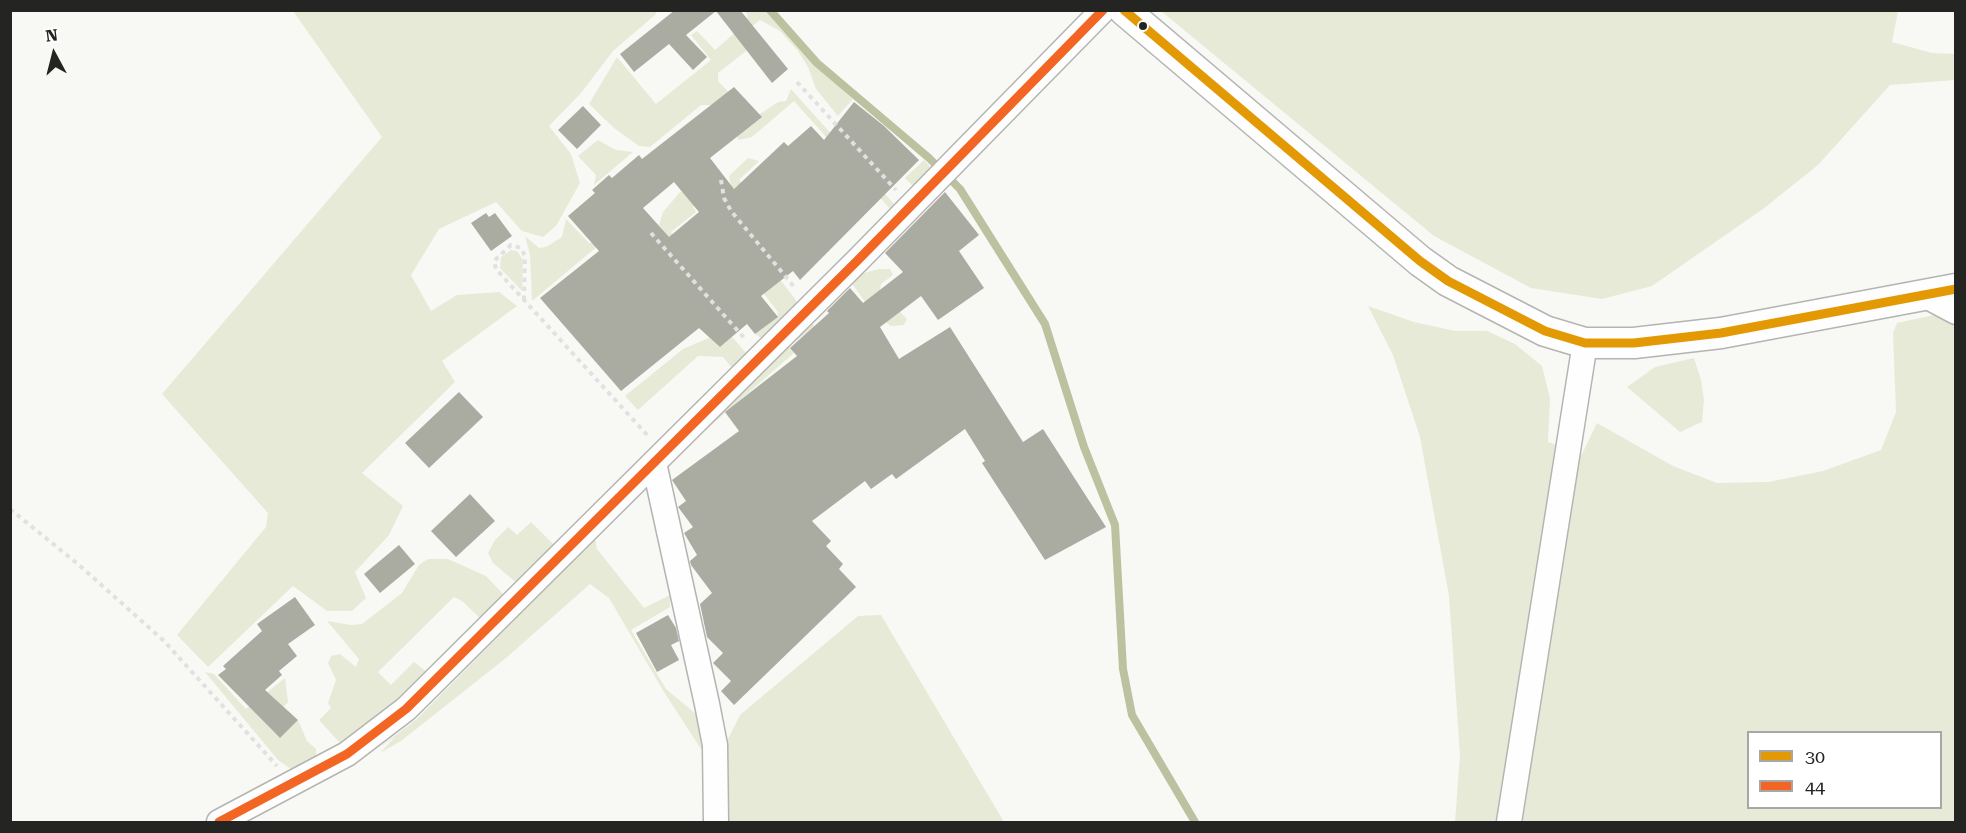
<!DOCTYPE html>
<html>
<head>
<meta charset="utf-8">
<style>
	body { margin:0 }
	#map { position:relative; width:1966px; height:833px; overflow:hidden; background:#f8f9f5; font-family:"Roboto Serif",serif }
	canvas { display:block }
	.frame { position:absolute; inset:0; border:12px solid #242422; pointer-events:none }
	.legend { position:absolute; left:1747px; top:731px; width:195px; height:78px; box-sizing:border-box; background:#fff; border:2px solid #a7a7a7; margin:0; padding:8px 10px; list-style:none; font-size:18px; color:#242422 }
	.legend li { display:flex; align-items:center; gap:12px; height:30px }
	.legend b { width:30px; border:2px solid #a7a7a7 }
	.north { position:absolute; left:24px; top:24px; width:60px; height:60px; -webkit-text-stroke:4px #fff; paint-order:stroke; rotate:353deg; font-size:16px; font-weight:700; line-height:24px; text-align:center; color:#242422 }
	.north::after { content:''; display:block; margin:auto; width:21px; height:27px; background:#242422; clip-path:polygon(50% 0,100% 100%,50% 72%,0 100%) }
</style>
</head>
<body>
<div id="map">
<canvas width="1966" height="833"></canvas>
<div class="frame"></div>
<ul class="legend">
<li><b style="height:8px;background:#e29903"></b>30</li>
<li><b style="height:8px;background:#f26522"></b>44</li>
</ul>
<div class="north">N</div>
</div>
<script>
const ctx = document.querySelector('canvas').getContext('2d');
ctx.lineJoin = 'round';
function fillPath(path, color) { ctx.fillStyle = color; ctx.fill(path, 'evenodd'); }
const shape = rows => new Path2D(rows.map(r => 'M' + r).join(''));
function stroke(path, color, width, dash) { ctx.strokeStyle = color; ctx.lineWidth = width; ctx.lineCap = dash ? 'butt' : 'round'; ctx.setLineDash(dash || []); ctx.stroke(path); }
fillPath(shape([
	[293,11,656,11,656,14,613,51,581,93,549,126,571,154,580,183,556,226,543,237,522,231,496,202,439,229,411,275,431,311,457,295,499,292,517,306,442,361,455,382,362,473,403,506,389,535,355,572,366,598,352,611,327,611,293,586,208,667,177,635,266,527,268,513,162,394,382,137],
	[745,11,766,11,815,64,853,99,838,116,816,89,808,67,798,51,780,31,760,20,748,29,755,44,718,73,718,81,754,118,778,102,786,101,791,89,895,205,891,210,794,101,752,137,739,140,713,105,701,105,650,147,639,146,614,128,589,104,617,57,656,104,711,60,691,35,697,31,715,50,737,31,748,16],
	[1161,11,1898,11,1892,42,1932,53,1955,54,1955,80,1890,85,1818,165,1763,209,1652,286,1602,299,1531,288,1434,236],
	[598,140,616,150,633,152,594,185,596,175,578,156],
	[748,158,759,161,739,180,783,225,733,197,729,176],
	[924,160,934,171,915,188,905,178],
	[715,191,693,207,696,212,671,232,681,244,667,236,659,225,663,212,680,192],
	[566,219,589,243,597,242,599,245,532,301,530,255,525,236,539,248,546,247,562,237],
	[753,245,796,300,796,310,763,339,755,334,777,317,778,312,736,258],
	[511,250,517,251,523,260,522,291,500,268,501,257],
	[879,269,890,269,893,275,881,284,880,291,907,319,904,325,891,326,872,312,851,282,861,274],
	[1368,306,1414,322,1455,331,1487,331,1515,344,1542,366,1550,398,1548,442,1582,454,1597,423,1673,466,1717,483,1768,482,1823,471,1881,450,1896,412,1893,333,1897,323,1934,315,1955,322,1955,822,1455,822,1460,755,1449,596,1420,437,1393,355],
	[1748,732,1940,732,1940,808,1748,808],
	[808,318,815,327,789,346,794,353,664,466],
	[711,337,720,347,732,337,747,354,732,368,723,357,698,356,638,410,625,396,683,349],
	[1694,358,1701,380,1704,400,1702,422,1680,432,1627,387,1655,367],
	[531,522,554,545,518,584,493,563,488,553,495,540,508,527,517,535],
	[595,538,597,549,644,608,670,595,670,607,631,630,666,689,696,714,703,725,706,790,703,752,664,692,609,598,590,584,506,658,401,741,380,753,395,737,380,747,417,719],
	[428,559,448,559,486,576,504,595,480,618,462,601,454,597,378,672,391,685,414,662,427,672,390,710,350,742,340,743,319,720,331,708,328,703,336,680,328,663,331,656,340,654,356,667,359,659,327,621,351,625,362,624,402,593,419,565],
	[881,615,1004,822,721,822,726,743,740,715,858,616],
	[205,672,214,674,246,709,285,678,288,702,267,725,280,738,298,720,307,741,316,749,316,758,295,772,278,760]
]), '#e7ead6');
stroke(shape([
	[770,10,817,63,929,158,960,189,1045,324,1084,447,1115,525,1123,669,1132,715,1195,822]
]), '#bcc19f', 8);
fillPath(shape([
	[675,10,740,10,788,69,772,83,716,11,686,35,707,57,693,70,669,44,634,72,620,54],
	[734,87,762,117,710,158,734,189,784,142,788,146,811,126,824,140,854,102,884,126,919,160,800,280,793,271,761,296,778,317,755,334,747,324,720,347,699,328,621,391,540,298,599,251,568,216,595,193,592,190,609,175,612,178,639,155,642,159],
	[674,182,699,212,669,237,643,208],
	[583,106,601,125,577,149,558,130],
	[945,192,979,235,959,251,984,288,938,320,921,296,880,327,899,359,950,327,1023,442,1043,429,1106,527,1045,560,982,463,985,461,965,429,896,479,892,474,871,489,865,481,812,521,831,541,826,546,843,564,839,569,856,587,734,705,721,691,731,681,713,663,723,653,707,637,700,604,712,593,691,565,690,561,697,555,684,533,693,527,678,507,686,501,672,480,739,431,725,412,797,356,790,348,829,313,827,311,850,288,863,303,903,272,885,253],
	[486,213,489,217,495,213,512,236,491,251,471,223],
	[459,392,483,417,429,468,405,443],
	[470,494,495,521,456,557,431,531],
	[399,545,415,564,380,593,364,574],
	[295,597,315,625,288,644,297,656,279,671,282,675,265,690,298,720,280,738,218,675,226,669,223,666,262,631,257,624],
	[668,615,676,628,679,641,671,645,679,660,657,672,636,633]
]), '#aaaba1');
const minor = shape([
	[1924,295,1956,312],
	[654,463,707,704,715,745,716,822],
	[219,822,347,754,406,709,858,260,1103,10],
	[1509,822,1585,343]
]);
const major = shape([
	[1124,10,1420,261,1448,281,1545,331,1585,343,1634,343,1721,333,1956,289]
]);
stroke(minor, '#b4b4b2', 27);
stroke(major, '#b4b4b2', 33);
stroke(shape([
	[797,82,896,190],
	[721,180,724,198,731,211,796,289],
	[651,233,746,340],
	[524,300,525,256,521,248,511,245,494,261,496,269,524,300,649,437],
	[10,509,79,565,164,641,277,766]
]), '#e1e1e1', 4, [4.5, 4.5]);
stroke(minor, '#fefefe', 24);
stroke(major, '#fefefe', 30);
stroke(shape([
	[1124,10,1420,261,1448,281,1545,331,1585,343,1634,343,1721,333,1956,289]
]), '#e29903', 9);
stroke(shape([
	[219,822,347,754,406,709,858,260,1103,10]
]), '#f26522', 9);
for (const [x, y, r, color] of [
	[1143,26,5,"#242422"]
]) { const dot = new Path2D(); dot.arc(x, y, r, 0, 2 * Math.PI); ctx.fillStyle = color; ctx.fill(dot); stroke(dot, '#fff', 2); }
</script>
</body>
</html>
